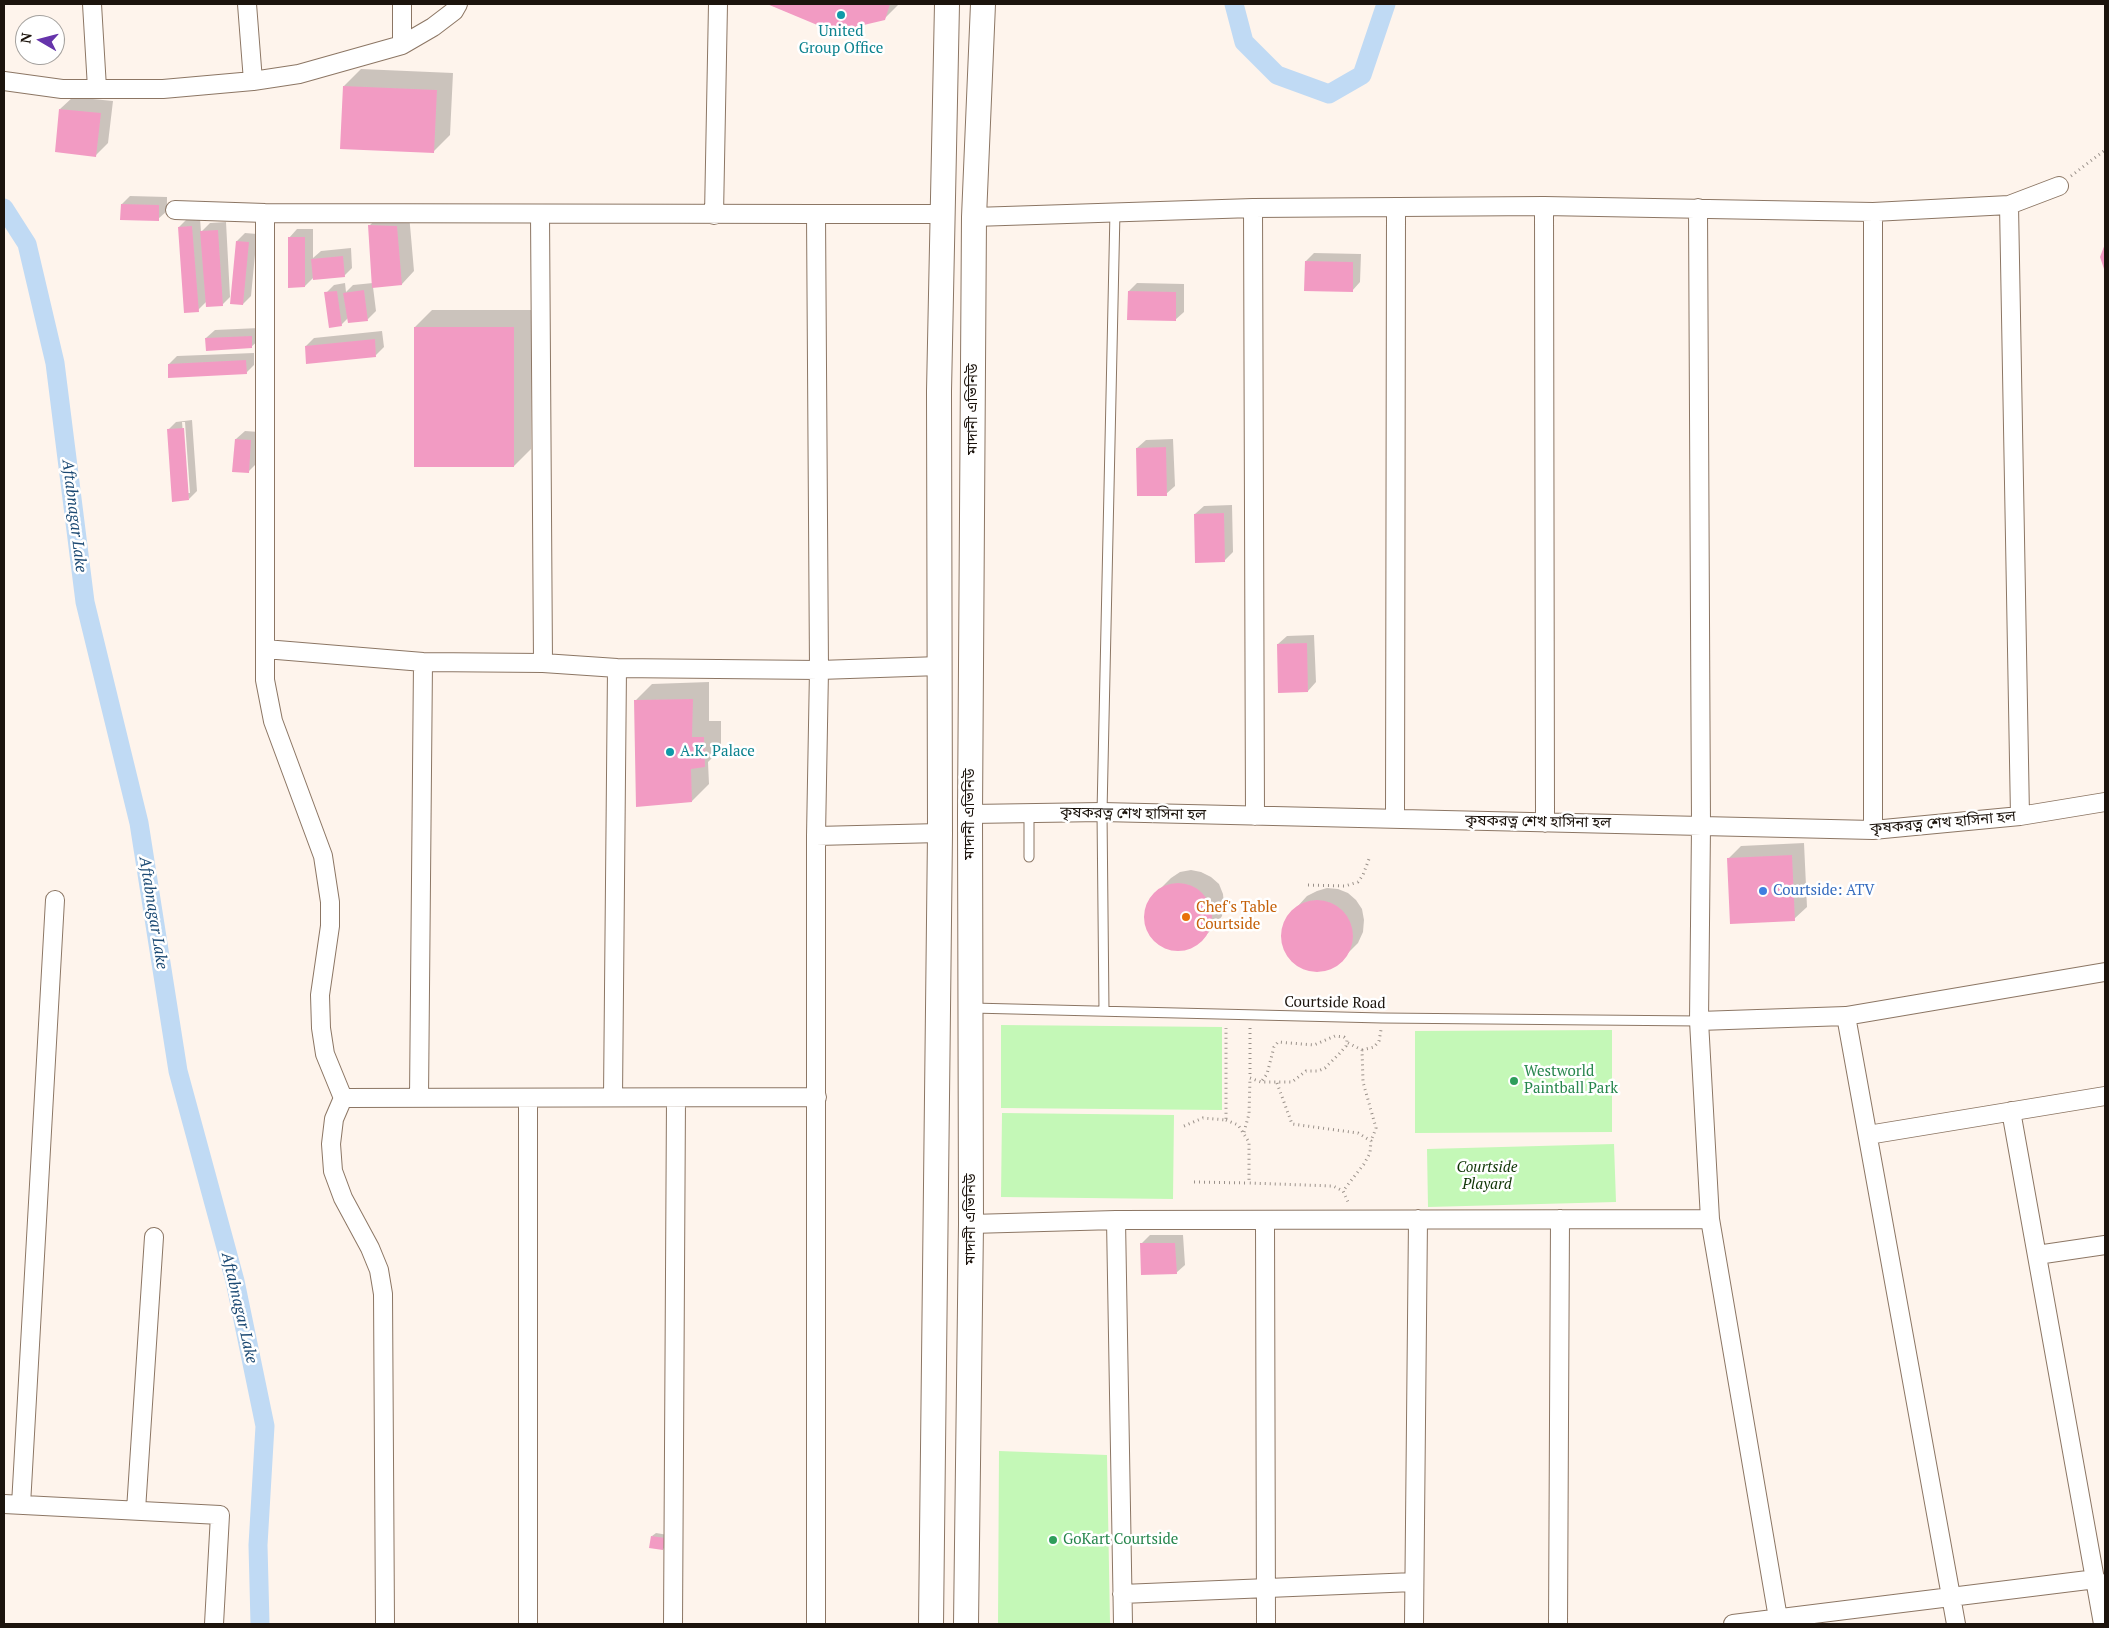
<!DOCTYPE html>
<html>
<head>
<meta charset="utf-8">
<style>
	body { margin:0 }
	#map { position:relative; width:2109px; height:1628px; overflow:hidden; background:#fef4ec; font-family:"PT Serif",serif }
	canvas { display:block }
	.frame { position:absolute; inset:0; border:5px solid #1c140d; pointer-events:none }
	.north { position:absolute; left:15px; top:15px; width:50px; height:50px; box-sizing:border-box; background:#fff; border:1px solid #a4a19e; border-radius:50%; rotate:278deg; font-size:14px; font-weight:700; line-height:20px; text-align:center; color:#1c140d }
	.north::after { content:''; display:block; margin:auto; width:18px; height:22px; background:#6634ab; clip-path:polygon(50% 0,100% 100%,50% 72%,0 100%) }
</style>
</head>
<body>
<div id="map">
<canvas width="2109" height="1628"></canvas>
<div class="frame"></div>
<div class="north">N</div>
</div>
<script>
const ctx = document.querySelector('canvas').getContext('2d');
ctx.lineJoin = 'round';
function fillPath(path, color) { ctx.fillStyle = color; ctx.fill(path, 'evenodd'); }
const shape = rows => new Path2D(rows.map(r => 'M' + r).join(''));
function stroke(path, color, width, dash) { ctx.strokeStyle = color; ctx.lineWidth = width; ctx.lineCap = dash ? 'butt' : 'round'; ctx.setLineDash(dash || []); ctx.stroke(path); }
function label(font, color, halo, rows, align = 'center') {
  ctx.font = font + ' "PT Serif","Noto Sans Bengali",serif'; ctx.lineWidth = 5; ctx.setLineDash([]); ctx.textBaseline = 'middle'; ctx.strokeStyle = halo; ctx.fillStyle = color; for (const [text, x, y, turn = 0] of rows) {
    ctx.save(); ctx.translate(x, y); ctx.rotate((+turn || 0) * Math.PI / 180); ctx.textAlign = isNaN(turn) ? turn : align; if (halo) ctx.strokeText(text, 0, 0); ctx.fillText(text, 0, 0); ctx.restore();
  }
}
fillPath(shape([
	[1001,1025,1222,1027,1222,1110,1001,1108],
	[1612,1030,1612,1132,1415,1133,1415,1031],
	[1002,1113,1174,1115,1173,1199,1001,1197],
	[1614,1144,1616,1202,1428,1207,1427,1149],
	[999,1451,1107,1455,1110,1624,998,1624]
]), '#c4f8b7');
fillPath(shape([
	[768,4,899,4,884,19,834,31],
	[361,69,453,73,450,135,433,152,344,86],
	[73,97,113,101,108,143,96,155,60,109],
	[130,196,167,197,167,211,158,219,122,204],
	[382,213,409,214,414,271,402,284,373,287,376,311,368,319,348,318,341,325,326,293,334,285,345,283,346,292,353,285,373,283,369,226],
	[200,218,201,232,210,223,226,222,230,297,222,305,206,302,198,310,179,227,187,219],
	[297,229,313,229,313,258,321,251,351,248,352,268,344,276,314,277,305,286,289,238],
	[245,233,257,234,251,296,243,304,237,241],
	[1314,253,1361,254,1360,282,1352,291,1306,261],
	[1137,283,1184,284,1184,312,1175,320,1129,291],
	[432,310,531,310,531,449,514,466,415,327],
	[259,328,260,339,251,347,206,338,215,330],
	[382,331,384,347,376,355,306,346,314,338],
	[254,353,254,365,246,373,169,364,177,356],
	[192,420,197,491,189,499,168,430,176,422],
	[182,422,185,422,190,493,188,493],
	[245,431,259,432,256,464,248,472,234,471,236,439],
	[1173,439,1175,486,1166,494,1137,448,1146,440],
	[1232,505,1233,552,1224,561,1195,514,1204,506],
	[1314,635,1316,682,1308,691,1278,644,1287,636],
	[709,682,709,721,721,721,721,749,708,762,709,784,692,801,635,701,652,684],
	[1804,843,1807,907,1794,919,1728,859,1741,846],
	[1191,870,1201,872,1211,877,1219,884,1223,894,1224,905,1222,916,1216,925,1203,938,1195,945,1184,949,1174,949,1163,946,1155,940,1149,931,1146,920,1146,910,1150,899,1171,878,1180,872],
	[1327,888,1338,889,1348,893,1356,900,1362,909,1364,920,1363,932,1358,943,1336,965,1325,970,1313,971,1302,968,1292,961,1285,951,1282,939,1283,928,1287,918,1307,896,1317,891],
	[1150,1235,1183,1235,1185,1265,1176,1273,1142,1243],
	[656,1533,668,1535,667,1545,663,1549,652,1536]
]), '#0003');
stroke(shape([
	[1234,4,1244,42,1277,75,1329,94,1362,75,1386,4],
	[4,208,27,244,55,363,85,602,139,823,178,1071,235,1281,265,1426,258,1545,260,1624]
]), '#c0daf4', 19);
fillPath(shape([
	[767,4,890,4,885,20,834,32],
	[343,86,437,90,434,153,340,149],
	[59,109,101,113,96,157,55,152],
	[121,204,159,205,159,221,120,220],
	[368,225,397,226,402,285,372,288],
	[192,226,199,312,184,313,178,227],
	[218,230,223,306,206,307,200,231],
	[288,237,305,237,305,287,288,288],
	[236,241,249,242,243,305,230,304],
	[2105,244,2105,272,2100,257],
	[343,256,345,277,313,280,311,259],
	[1305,261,1353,262,1353,292,1304,291],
	[364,290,368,321,348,323,343,293],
	[337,291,342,326,329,328,324,292],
	[1128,291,1176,292,1176,321,1127,320],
	[414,327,514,327,514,467,414,467],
	[252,336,252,348,206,351,205,338],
	[375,339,376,357,306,364,305,346],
	[246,360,247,374,168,378,168,364],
	[184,428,189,500,172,502,167,429],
	[235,439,251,440,249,473,232,472],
	[1166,447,1167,496,1137,496,1136,448],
	[1224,513,1225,562,1195,563,1194,514],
	[1307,643,1308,692,1278,693,1277,644],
	[693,699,692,737,704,737,705,767,691,769,692,802,636,807,634,700],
	[1792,855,1795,921,1730,924,1727,858],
	'1144 917a34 34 0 1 1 68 0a34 34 0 1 1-68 0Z',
	'1281 936a36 36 0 1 1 72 0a36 36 0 1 1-72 0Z',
	[1140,1243,1175,1243,1177,1274,1141,1275],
	[651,1536,665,1538,663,1550,649,1548]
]), '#f29bc3');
const lane = shape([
	[1029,813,1029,857],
	[972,1008,1382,1018,1699,1021],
	[1104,1011,1102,812,1115,211]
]);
const street = shape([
	[92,4,97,88],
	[247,4,253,81],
	[402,4,402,45],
	[4,81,62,89,163,89,253,81,299,74,402,45,433,27,454,11,458,4],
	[2009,205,2020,816],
	[1544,206,1545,823],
	[1253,208,1255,816],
	[1698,208,1701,826,1699,1021,1710,1219],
	[175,210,265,213,816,214,819,670,816,836,816,1624],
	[1873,212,1873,830],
	[265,213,265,680,273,721,323,856,330,902,330,926,320,995,321,1028,325,1054,343,1098,334,1119,331,1144,333,1171,343,1198,370,1248,379,1270,383,1294,385,1624],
	[540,214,543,663],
	[816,214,942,214],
	[714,215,718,4],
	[974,217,1253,208,1544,206,1873,212,2009,205,2059,186],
	[265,649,423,662,543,663,617,668,819,670,940,666],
	[970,814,1102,812,1873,830,2020,816,2105,802],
	[1395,819,1396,207],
	[816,836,940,833],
	[1846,1016,1956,1624],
	[1699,1021,1846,1016,2105,972],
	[613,1097,617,668],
	[343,1098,817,1097],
	[419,1098,423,662],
	[528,1098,528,1624],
	[2011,1111,2103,1624],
	[1868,1135,2105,1096],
	[1116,1220,1123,1624],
	[1265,1221,1266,1624],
	[971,1224,1116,1220,1710,1219,1779,1624],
	[2037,1255,2105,1245],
	[4,1504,220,1515,214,1624],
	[21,1505,55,900],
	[136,1510,154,1237],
	[1122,1594,1414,1582],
	[673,1624,676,1098],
	[1414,1624,1418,1219],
	[1558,1624,1560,1219],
	[1733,1624,2096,1579]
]);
const secondary = shape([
	[931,1624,940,833,939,391,947,4],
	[966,1624,971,1224,970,814,974,217,983,4]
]);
stroke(lane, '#8c7664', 11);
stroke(street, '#8c7664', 20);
stroke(secondary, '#8c7664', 26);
stroke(shape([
	[2071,176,2105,150],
	[1308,885,1345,886,1358,882,1363,875,1369,859],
	[1250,1028,1250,1078,1261,1082,1292,1082,1306,1071,1318,1071,1325,1068,1339,1054,1346,1046,1347,1040,1344,1037,1335,1036,1314,1045,1278,1042,1274,1047,1267,1074,1261,1082],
	[1348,1043,1362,1050,1363,1082,1376,1128,1371,1141],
	[1362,1050,1374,1047,1379,1041,1381,1030],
	[1277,1083,1292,1124,1358,1133,1371,1141,1370,1153,1364,1164,1343,1191],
	[1226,1120,1238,1125,1249,1142,1249,1183,1333,1186,1343,1191,1349,1204],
	[1184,1126,1203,1118,1226,1120,1226,1028],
	[1244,1132,1249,1114,1250,1078],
	[1194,1182,1249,1183]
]), '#9a918a', 3, [1, 4]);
stroke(lane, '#fff', 9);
stroke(street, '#fff', 18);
stroke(secondary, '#fff', 24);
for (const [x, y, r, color] of [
	[841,15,5,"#0f9aa8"],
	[670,752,5,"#0f9aa8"],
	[1763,891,5,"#3f7fe0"],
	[1186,917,5,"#e8710a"],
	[1514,1081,5,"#2e9e5b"],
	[1053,1540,5,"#2e9e5b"]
]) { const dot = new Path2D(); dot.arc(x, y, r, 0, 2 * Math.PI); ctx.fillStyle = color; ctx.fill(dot); stroke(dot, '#fff', 2); }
label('15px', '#0d838f', '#fff', [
	["United",841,32],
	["Group Office",841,49],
	["A.K. Palace",680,752,"left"]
]);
label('15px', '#1c140d', '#fff', [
	["মাদানী এভিনিউ",973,409,-90],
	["মাদানী এভিনিউ",970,814,-90],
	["কৃষকরত্ন শেখ হাসিনা হল",1133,814,1],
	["কৃষকরত্ন শেখ হাসিনা হল",1538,822,1],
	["কৃষকরত্ন শেখ হাসিনা হল",1943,823,-5],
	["Courtside Road",1335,1003,1],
	["মাদানী এভিনিউ",971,1219,-90]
]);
label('15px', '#366cbe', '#fff', [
	["Courtside: ATV",1773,891]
], 'left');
label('15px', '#c56008', '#fff', [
	["Chef's Table",1196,908],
	["Courtside",1196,925]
], 'left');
label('15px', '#27864d', '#fff', [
	["Westworld",1524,1072],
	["Paintball Park",1524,1089],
	["GoKart Courtside",1063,1540]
], 'left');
label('italic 15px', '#103605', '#fff', [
	["Courtside",1487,1168],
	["Playard",1487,1185]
]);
label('italic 16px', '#1b4973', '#fff', [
	["Aftabnagar Lake",74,516,83],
	["Aftabnagar Lake",153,913,81],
	["Aftabnagar Lake",239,1308,77]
]);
</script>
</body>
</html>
